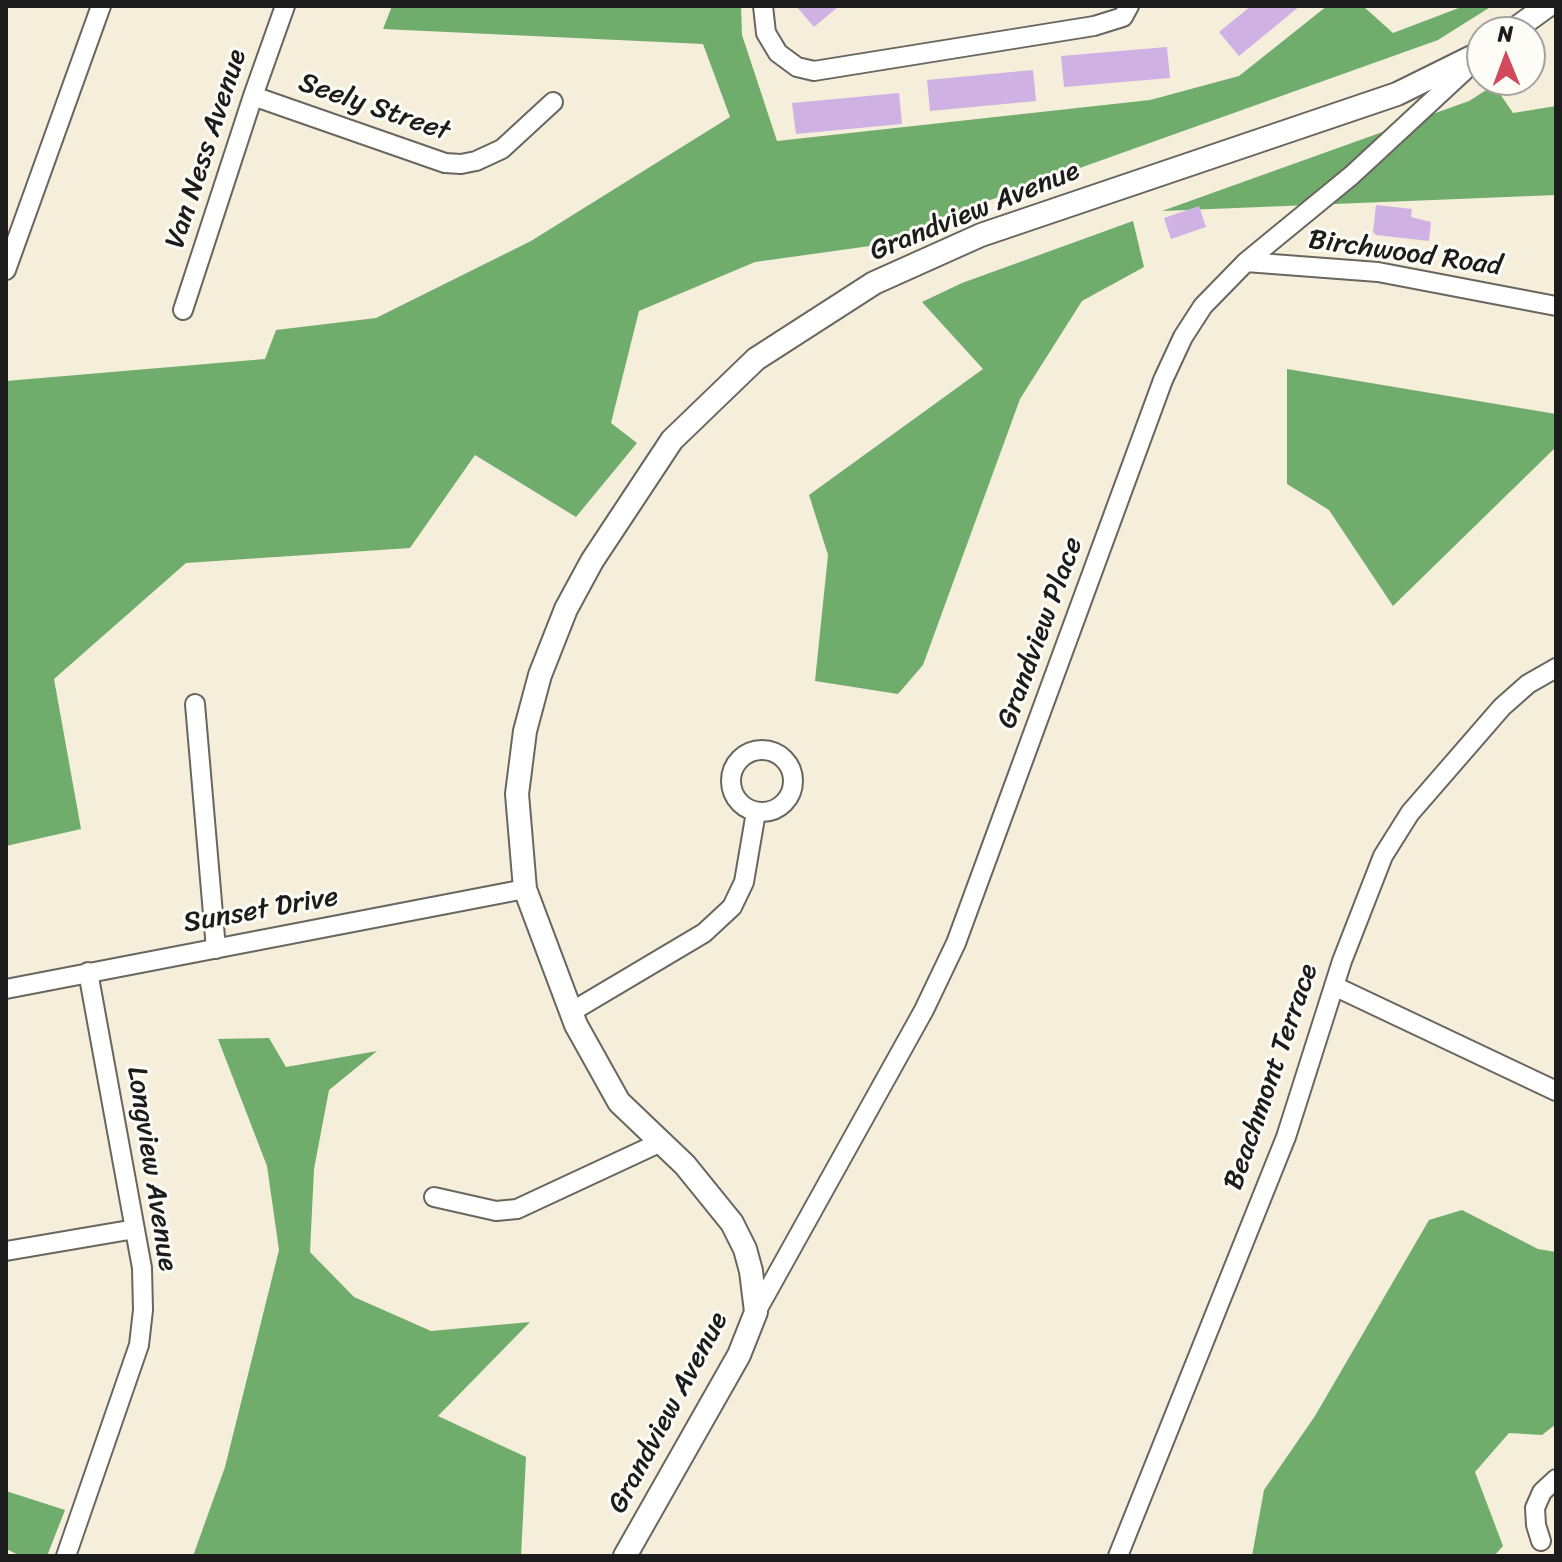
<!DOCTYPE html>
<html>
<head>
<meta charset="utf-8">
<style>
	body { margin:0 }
	#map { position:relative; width:1562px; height:1562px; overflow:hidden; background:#f5eedb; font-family:Sriracha,sans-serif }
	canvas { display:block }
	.frame { position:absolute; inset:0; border:8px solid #1c1c1c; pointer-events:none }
	.north { position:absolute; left:1466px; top:16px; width:80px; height:80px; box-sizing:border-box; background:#fdfcf7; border:2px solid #a3a29f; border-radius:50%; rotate:359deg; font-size:22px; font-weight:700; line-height:32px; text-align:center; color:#1c1c1c }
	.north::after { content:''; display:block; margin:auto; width:28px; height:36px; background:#d1495b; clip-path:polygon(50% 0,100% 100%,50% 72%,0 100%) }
</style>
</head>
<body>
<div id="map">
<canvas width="1562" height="1562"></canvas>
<div class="frame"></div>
<div class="north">N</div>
</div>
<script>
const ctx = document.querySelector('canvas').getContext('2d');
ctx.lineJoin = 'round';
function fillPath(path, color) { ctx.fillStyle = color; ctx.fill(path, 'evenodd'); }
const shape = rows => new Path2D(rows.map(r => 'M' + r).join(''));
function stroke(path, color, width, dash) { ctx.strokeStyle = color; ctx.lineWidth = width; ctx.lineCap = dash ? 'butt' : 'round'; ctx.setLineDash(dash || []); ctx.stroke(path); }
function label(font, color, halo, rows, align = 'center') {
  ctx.font = font + ' Sriracha,sans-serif'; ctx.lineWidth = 6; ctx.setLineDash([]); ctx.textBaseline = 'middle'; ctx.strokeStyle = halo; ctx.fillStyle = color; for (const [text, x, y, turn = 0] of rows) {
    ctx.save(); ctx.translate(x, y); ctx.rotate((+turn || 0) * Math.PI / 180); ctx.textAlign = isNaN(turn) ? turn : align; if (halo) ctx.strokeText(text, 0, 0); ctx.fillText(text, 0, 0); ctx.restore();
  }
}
fillPath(shape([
	[392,6,741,6,742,35,777,141,1150,100,1239,76,1327,6,1363,6,1393,33,1464,6,1492,6,1438,40,937,219,873,250,870,246,755,262,639,311,611,423,637,443,576,517,475,455,410,548,186,563,54,679,81,829,6,846,6,381,265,359,276,330,376,318,531,241,730,117,703,44,383,29],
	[1494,85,1513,113,1556,106,1556,195,1162,211,1469,101],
	[1133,221,1144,267,1082,301,1020,399,923,665,898,694,815,681,828,555,809,495,983,369,922,302,962,283],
	[1287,369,1556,414,1556,447,1393,606,1329,510,1287,484],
	[269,1038,286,1067,377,1051,329,1090,314,1169,310,1252,354,1297,431,1331,530,1322,438,1416,526,1457,521,1556,193,1556,225,1467,279,1250,267,1166,218,1039],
	[1462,1210,1538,1249,1556,1252,1556,1424,1542,1435,1509,1433,1475,1472,1503,1546,1494,1556,1252,1556,1264,1490,1315,1416,1429,1220],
	[6,1491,65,1510,47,1556,21,1556,6,1549]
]), '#70ac6c');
fillPath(shape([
	[796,6,839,6,814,27],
	[1251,6,1300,6,1239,56,1219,32],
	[1167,47,1170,78,1064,87,1061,56],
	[1033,70,1036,101,930,111,927,80],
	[899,93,902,124,796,134,792,103],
	[1376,205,1412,209,1411,217,1431,222,1429,241,1376,235,1373,232],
	[1199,206,1206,227,1171,239,1164,218]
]), '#cfb2e3');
const minor = shape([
	[763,6,766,33,778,53,797,67,814,71,1094,26,1123,17,1129,6],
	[253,96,445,163,461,164,476,161,502,149,553,102],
	[1246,262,1378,272,1556,306],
	[6,270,101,6],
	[183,310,253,96,285,6],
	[195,704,216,949],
	'731 781a31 31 0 1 1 62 0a31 31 0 1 1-62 0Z',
	[1334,986,1556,1091],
	[6,989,525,889],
	[571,1012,704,933,732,907,744,882,756,812],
	[434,1197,496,1211,517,1209,661,1142],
	[6,1251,135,1229],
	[756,1312,924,1010,956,943,1163,380,1183,337,1203,306,1246,262,1352,175,1474,62],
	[1541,1541,1536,1525,1535,1508,1542,1492,1556,1479],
	[66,1556,139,1345,143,1310,142,1268,88,972],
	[1118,1556,1286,1137,1342,961,1383,856,1410,813,1502,707,1528,684,1556,668]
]);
const major = shape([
	[1511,32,1547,6],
	[625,1556,739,1355,756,1312,751,1271,745,1249,732,1223,685,1165,619,1102,576,1025,525,889,517,794,525,731,540,675,566,609,592,561,672,440,756,359,874,283,981,235,1397,94,1482,52]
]);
stroke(minor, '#68665f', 22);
stroke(major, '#68665f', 26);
stroke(minor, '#fff', 18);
stroke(major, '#fff', 22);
label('28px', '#1c1c1c', '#fdfcf7', [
	["Seely Street",374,108,19],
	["Van Ness Avenue",207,149,-72],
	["Grandview Avenue",975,212,-22],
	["Birchwood Road",1405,254,8],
	["Grandview Place",1041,633,-70],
	["Sunset Drive",261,911,-10],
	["Beachmont Terrace",1272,1077,-71],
	["Longview Avenue",151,1169,81],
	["Grandview Avenue",669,1413,-62]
]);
</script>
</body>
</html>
